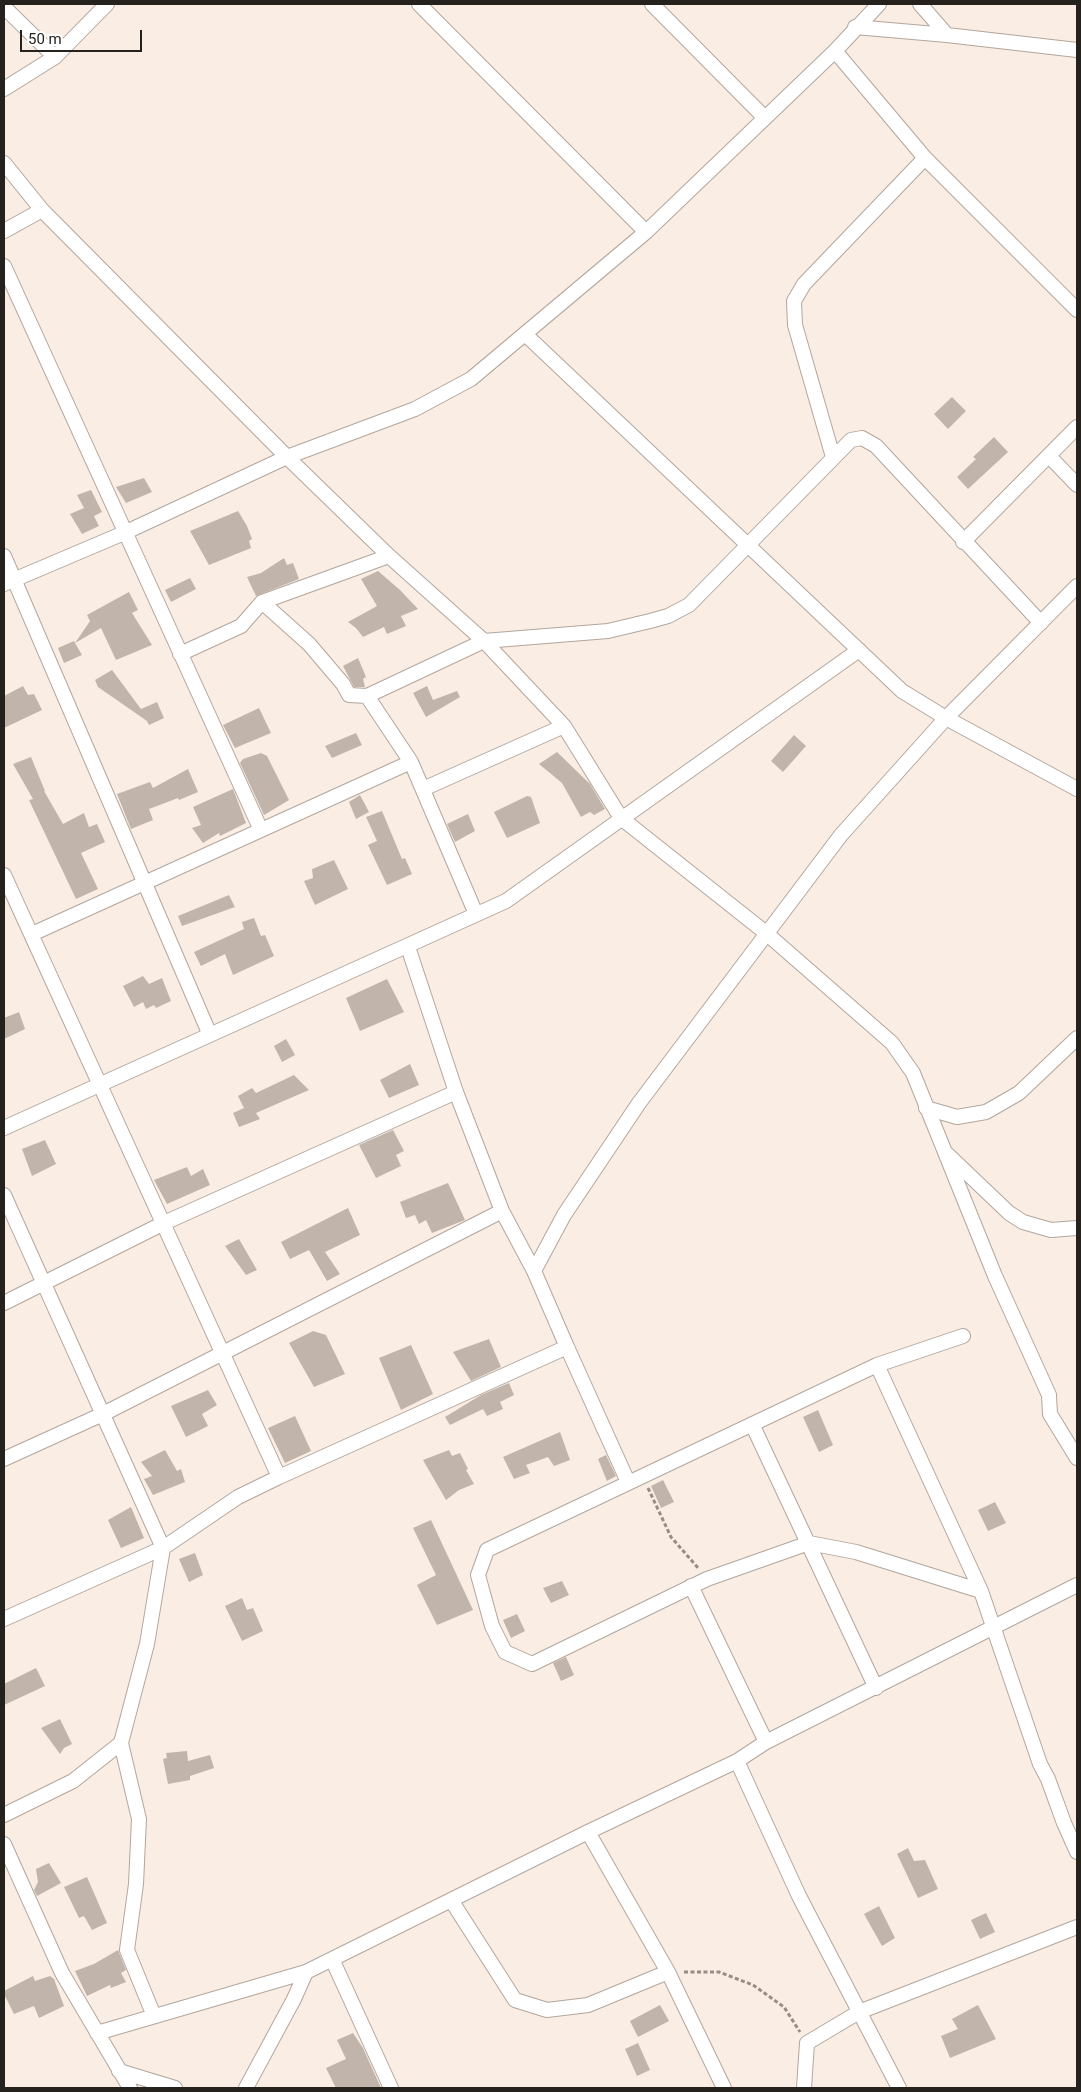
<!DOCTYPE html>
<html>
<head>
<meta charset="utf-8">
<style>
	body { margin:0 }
	#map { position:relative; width:1081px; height:2092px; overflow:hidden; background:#faede3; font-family:Roboto,sans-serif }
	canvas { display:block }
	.frame { position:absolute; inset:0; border:5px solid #25211d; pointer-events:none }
	.scale { position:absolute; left:20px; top:30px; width:122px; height:22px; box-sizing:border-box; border:2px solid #25211d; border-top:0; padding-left:6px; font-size:15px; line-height:18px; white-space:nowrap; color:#25211d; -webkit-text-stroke:4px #fff; paint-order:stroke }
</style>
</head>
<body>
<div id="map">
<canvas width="1081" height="2092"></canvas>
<div class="frame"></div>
<div class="scale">50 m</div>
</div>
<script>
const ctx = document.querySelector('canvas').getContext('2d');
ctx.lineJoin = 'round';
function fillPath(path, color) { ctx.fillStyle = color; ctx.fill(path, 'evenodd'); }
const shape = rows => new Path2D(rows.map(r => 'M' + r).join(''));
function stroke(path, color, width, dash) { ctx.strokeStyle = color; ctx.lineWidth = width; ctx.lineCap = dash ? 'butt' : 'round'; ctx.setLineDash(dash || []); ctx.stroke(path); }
fillPath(shape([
	[952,397,966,411,948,429,934,414],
	[994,437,1008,452,968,489,957,477,976,459,973,457],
	[144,478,152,492,126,503,116,487],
	[91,490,102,512,94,516,99,526,82,534,70,514,84,508,77,495],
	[238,511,247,526,252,539,249,541,251,548,209,565,190,531],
	[284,558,287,565,293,563,299,579,256,596,247,577,261,573],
	[378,571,400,590,418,609,401,616,406,626,387,634,384,627,363,637,356,628,348,622,377,606,361,579],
	[190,578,196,589,171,602,165,590],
	[129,592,138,610,132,613,152,645,116,660,101,628,75,643,82,655,64,663,58,648,74,641,75,643,90,621,87,615],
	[358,658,366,677,363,679,365,687,354,687,343,666],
	[112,670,141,709,157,702,164,718,149,725,147,721,98,687,95,680],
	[23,686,28,695,34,694,42,710,4,728,4,696],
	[427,686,433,700,457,691,460,697,426,717,413,693],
	[259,708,271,733,235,748,223,725],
	[356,733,362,745,332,758,325,746],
	[794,735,806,746,783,772,771,761],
	[557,752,590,784,605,809,594,815,590,812,581,817,562,783,539,764],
	[261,753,267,756,289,800,264,815,240,763,243,759],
	[31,757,45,791,44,791,63,824,84,813,89,827,97,824,105,842,81,853,98,889,76,899,29,800,33,799,13,764],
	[188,769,198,792,179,800,178,798,149,809,153,820,131,829,117,794,150,782,153,788],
	[233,789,246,823,220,836,219,833,203,843,192,828,201,825,193,807],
	[360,795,369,812,356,819,349,802],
	[527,796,531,797,540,823,507,838,494,812],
	[382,811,402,859,405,858,412,874,387,885,368,845,377,841,366,817],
	[468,814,475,831,455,842,447,824],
	[334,860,348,889,315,905,304,881,313,878,312,869],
	[229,895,235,907,182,926,178,916],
	[254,918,261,936,265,935,274,956,233,975,225,954,201,966,194,952,244,929,242,922],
	[143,976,149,984,162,978,171,1001,156,1008,154,1005,146,1009,143,1002,134,1007,123,986],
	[387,979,404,1012,360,1031,346,998],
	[19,1012,25,1029,4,1039,4,1018],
	[286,1039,295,1055,282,1062,274,1046],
	[410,1064,419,1085,389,1098,380,1080],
	[294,1075,309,1090,256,1113,260,1119,239,1127,233,1113,244,1108,238,1096,252,1088,256,1093],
	[393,1130,404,1151,396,1155,401,1166,376,1178,359,1145],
	[45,1140,56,1164,32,1176,22,1149],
	[187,1167,191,1176,203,1169,210,1185,167,1204,154,1180],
	[448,1183,465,1220,432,1233,426,1220,419,1224,415,1215,406,1218,400,1202],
	[348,1208,360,1235,325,1252,340,1274,327,1281,309,1250,290,1259,281,1242],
	[239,1239,257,1270,246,1275,225,1246],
	[313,1331,326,1335,345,1374,314,1387,289,1343],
	[489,1339,501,1367,471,1381,453,1352],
	[411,1345,433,1394,401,1410,379,1358],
	[509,1383,514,1395,500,1402,503,1409,487,1416,483,1409,450,1425,445,1417,481,1395],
	[208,1390,217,1405,202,1414,208,1426,186,1437,171,1406],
	[818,1410,833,1445,819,1452,803,1417],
	[295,1416,311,1451,285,1463,268,1428],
	[560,1432,570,1460,554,1466,548,1457,526,1465,530,1473,514,1479,503,1457],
	[165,1450,177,1471,181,1469,185,1482,153,1495,144,1479,152,1476,141,1462],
	[449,1450,452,1456,460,1453,468,1469,466,1470,474,1484,459,1490,446,1500,423,1460],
	[606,1455,616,1476,607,1481,598,1459],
	[663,1480,674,1502,661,1508,651,1486],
	[995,1502,1006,1523,988,1531,978,1510],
	[131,1507,144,1538,121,1548,108,1520],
	[431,1520,473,1610,437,1625,417,1585,436,1575,413,1528],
	[195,1553,203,1575,189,1582,179,1559],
	[562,1581,569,1595,551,1603,543,1588],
	[242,1598,247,1610,253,1608,263,1631,242,1641,225,1606],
	[517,1614,525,1631,511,1638,503,1620],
	[566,1657,574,1675,561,1681,553,1663],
	[36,1668,45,1686,4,1705,4,1684],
	[60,1719,72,1744,64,1748,60,1754,41,1728],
	[187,1751,188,1761,210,1755,214,1768,190,1776,190,1780,168,1784,163,1759,167,1758,166,1753],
	[908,1848,914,1861,925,1860,938,1889,918,1898,897,1854],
	[49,1863,61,1883,37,1896,34,1890,38,1882,36,1869],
	[87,1877,107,1923,92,1930,84,1916,79,1918,64,1887],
	[879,1906,895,1938,882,1946,864,1914],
	[986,1913,995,1932,980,1939,971,1920],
	[118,1950,126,1970,121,1973,126,1982,111,1988,110,1985,87,1996,75,1971,94,1964],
	[33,1976,35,1981,50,1976,54,1979,64,2006,39,2018,34,2006,14,2014,4,1994,4,1991],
	[660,2005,669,2021,638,2037,630,2021],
	[978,2005,996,2039,950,2058,941,2036,958,2029,952,2019],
	[353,2033,363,2048,381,2088,336,2088,326,2068,346,2059,337,2040],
	[638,2043,650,2070,637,2076,625,2049]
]), '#c1b5ab');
const street = shape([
	[419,4,646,232],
	[652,4,764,117],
	[920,4,947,35],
	[4,7,55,57],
	[855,27,947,35,1077,50],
	[835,51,925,158,1077,310],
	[4,89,55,57,107,4],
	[4,163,42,210,287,457,389,556,484,641,564,726,621,818,766,933,892,1043,913,1073,995,1276,1049,1395,1050,1414,1077,1458],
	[4,231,42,210],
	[4,266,261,830],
	[526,335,902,691,946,718,1077,789],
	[1049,456,1077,485],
	[833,457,795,325,794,301,804,284,925,158],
	[963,542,1077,427],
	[4,556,210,1035],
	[4,584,124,533,287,457,415,409,471,379,646,232,835,51,879,4],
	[262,602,309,644,343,684,349,695,367,696,484,641,608,631,650,621,668,616,689,605,851,440,862,438,876,446,1041,623],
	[180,654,241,626,262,602,389,556],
	[367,696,411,762,476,914],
	[423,789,564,726],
	[4,875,279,1477,238,1497,163,1548,4,1619],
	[32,934,411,762],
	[456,1092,502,1211,534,1271],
	[926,1108,957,1117,986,1112,1019,1093,1077,1038],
	[4,1128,506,901,859,650],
	[945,1152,1009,1213,1023,1222,1051,1230,1077,1228],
	[4,1195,163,1548,147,1644,121,1743,73,1781,4,1815],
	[4,1303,164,1223,456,1092,408,947],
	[963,1336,877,1365,487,1550,478,1575,492,1626,505,1652,532,1664,707,1579,809,1543,856,1552,981,1591],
	[567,1347,628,1482],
	[877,1365,981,1591,1040,1764,1048,1779,1064,1823,1077,1852],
	[752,1424,876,1688],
	[4,1459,103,1414,502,1211],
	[279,1477,567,1347,534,1271,564,1215,639,1103,841,835,946,718,1077,586],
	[691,1586,766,1742],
	[121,1743,139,1819,136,1884,127,1950,154,2016],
	[737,1761,799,1896,899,2088],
	[588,1832,668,1972,724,2088],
	[4,1844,62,1973,130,2088],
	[451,1900,515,2000,547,2010,588,2005,668,1972],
	[332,1959,391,2088],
	[97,2033,306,1972,588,1832,737,1761,766,1742,1077,1585],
	[119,2071,175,2088],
	[246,2088,294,1999,306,1972],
	[804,2088,807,2043,859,2012,1077,1927]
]);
stroke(street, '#b2a69d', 16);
stroke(shape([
	[648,1488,671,1537,699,1569],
	[684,1972,719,1972,753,1985,784,2007,800,2032]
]), '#968d86', 3, [4, 2.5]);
stroke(street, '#fff', 14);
</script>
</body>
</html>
